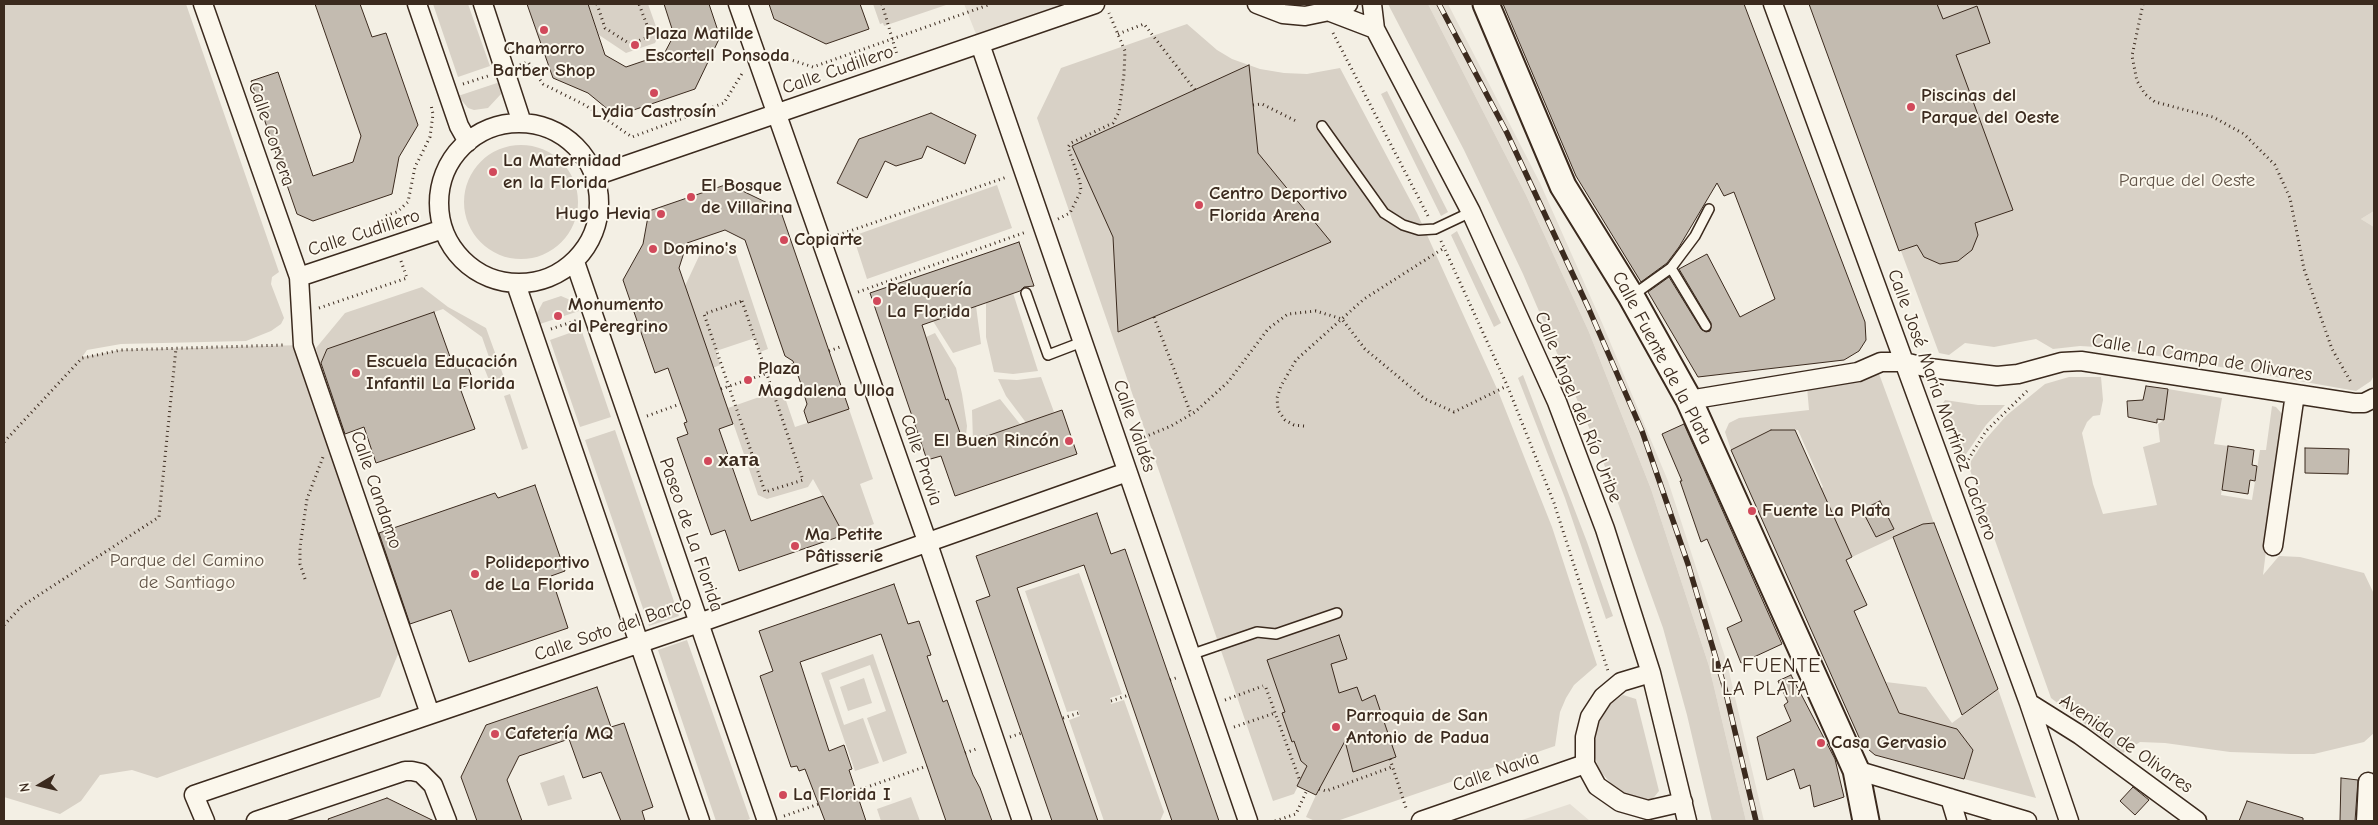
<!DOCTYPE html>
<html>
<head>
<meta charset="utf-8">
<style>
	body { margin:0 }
	#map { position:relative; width:2378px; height:825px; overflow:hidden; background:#f3efe4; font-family:"Comic Neue",sans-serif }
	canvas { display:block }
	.frame { position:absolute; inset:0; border:5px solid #3b2a1e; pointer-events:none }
	.north { position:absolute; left:15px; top:760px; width:50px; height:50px; -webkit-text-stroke:4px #fbf7ec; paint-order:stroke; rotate:261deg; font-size:14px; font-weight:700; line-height:20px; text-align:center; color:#3b2a1e }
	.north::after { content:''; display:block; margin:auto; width:18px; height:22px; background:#3b2a1e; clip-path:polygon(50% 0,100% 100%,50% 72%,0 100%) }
</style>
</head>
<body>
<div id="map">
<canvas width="2378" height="825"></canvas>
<div class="frame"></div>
<div class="north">N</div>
</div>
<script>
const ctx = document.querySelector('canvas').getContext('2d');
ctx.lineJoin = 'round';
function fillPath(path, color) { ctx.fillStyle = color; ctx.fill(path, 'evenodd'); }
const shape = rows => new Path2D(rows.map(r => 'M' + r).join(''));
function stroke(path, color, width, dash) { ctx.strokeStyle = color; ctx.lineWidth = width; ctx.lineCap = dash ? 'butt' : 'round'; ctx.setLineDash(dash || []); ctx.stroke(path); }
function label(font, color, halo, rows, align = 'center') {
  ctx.font = font + ' "Comic Neue",sans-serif'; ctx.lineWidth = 4; ctx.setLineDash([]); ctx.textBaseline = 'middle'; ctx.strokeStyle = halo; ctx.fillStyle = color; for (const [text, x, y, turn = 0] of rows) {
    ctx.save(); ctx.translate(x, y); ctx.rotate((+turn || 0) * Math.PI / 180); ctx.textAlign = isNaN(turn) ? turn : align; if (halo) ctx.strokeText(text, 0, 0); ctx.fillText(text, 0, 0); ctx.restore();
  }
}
fillPath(shape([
	[964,4,1095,4,980,44],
	[1428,4,1448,4,1540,183,1603,325,1668,481,1727,663,1764,821,1746,821,1709,666,1651,489,1589,332,1526,195],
	[2374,211,2374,227,2361,219],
	[1570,804,1590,821,1519,821]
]), '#e5dfd4');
fillPath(shape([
	[4,4,186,4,279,272,272,277,271,284,284,318,281,324,271,331,246,341,121,344,87,350,82,357,121,350,303,345,404,640,380,697,157,778,132,770,100,775,81,801,60,814,4,797],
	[433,4,468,4,490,66,458,77],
	[588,4,648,4,659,35,655,43,626,53,599,35],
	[873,4,949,4,884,26,883,23,880,24],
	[1388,4,1428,4,1526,195,1589,332,1651,489,1709,666,1746,821,1712,821,1687,715,1663,628,1600,453,1523,274,1464,150],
	[1809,4,2374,4,2374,211,2361,219,2374,227,2374,375,2371,381,2356,391,2113,348,2080,346,2053,349,2036,339,1994,347,1965,343,1949,355,1939,353],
	[1187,24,1217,50,1232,59,1260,69,1284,73,1307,74,1340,68,1417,213,1498,391,1552,527,1597,665,1574,685,1566,698,1560,712,1555,746,1337,821,1315,821,1306,817,1316,795,1298,786,1294,794,1273,801,1037,118,1061,68],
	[500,82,501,94,488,108,474,110,468,108,458,96],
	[1387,91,1448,212,1441,216,1381,94],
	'464 202a57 57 0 1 1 114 0a57 57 0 1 1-114 0Z',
	[997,185,1012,228,867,279,853,236],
	[1457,231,1501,323,1494,327,1451,235],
	[733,244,768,349,760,352,755,338,716,351,720,365,713,368,685,286,700,254],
	[422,287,448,307,486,328,505,380,494,383,489,380,481,360,489,357,482,337,443,309,327,349,320,364,316,348,345,313],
	[1013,293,1038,371,1013,374,994,372,986,337,986,300],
	[561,296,575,302,579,311,537,325,536,315,543,302],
	[976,306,981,344,953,353,933,321],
	[581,329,611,417,580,427,550,340],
	[935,333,956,368,962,394,967,426,965,445,962,446,959,431,948,399,946,400,926,337],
	[1878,371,1934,523,1923,524,1852,557,1820,489,1823,487,1798,430,1771,430,1731,450,1725,432,1729,423,1739,418,1809,410,1807,387],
	[1880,501,1894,529,1876,537,1862,510],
	[1523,375,1587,542,1613,616,1606,619,1565,498,1518,378],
	[1041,377,1054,412,1027,424,1006,396,998,379,1017,380],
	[2069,377,2101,377,2103,400,2100,415,2093,416,2087,422,2082,433,2093,484,2103,514,2157,505,2143,447,2160,442,2158,424,2164,420,2168,389,2222,398,2214,444,2228,446,2221,495,2252,500,2260,450,2266,450,2272,406,2276,407,2283,415,2263,575,2279,556,2300,557,2364,573,2374,594,2374,733,2364,742,2314,754,2291,754,2230,752,2165,743,2140,742,2123,753,2051,698,1970,470,1971,461,1984,441,2007,415,2045,384],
	[782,389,795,427,849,409,873,479,860,484,874,524,844,535,813,479,808,487,767,499,758,495,728,408],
	[510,394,528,448,522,450,504,396],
	[1000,399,1020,424,1005,430,1005,432,973,441,972,410],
	[1945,400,1978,405,2005,405,1986,425,1964,457,1962,457,1943,403],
	[615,430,679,616,649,626,585,440],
	[1079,573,1122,694,1110,698,1111,704,1124,700,1164,812,1160,821,1104,821,1069,720,1080,716,1078,710,1067,712,1025,591],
	[687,640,750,819,745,821,716,821,658,650],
	[873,654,907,753,883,762,867,718,886,711,870,665,829,680,844,725,863,718,879,763,855,771,821,673],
	[864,678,872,703,848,711,840,687],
	[1886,682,1926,687,1952,723,1998,689,2036,798,1964,779,1973,750,1899,713],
	[1623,695,1636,699,1659,791,1651,801,1628,796,1615,788,1600,771,1595,758,1593,741,1597,726,1610,704],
	[564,775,572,799,548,806,540,783],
	[911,797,920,821,881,821,877,809]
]), '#d8d1c6');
const building = shape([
	[315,4,360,4,372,37,386,33,418,125,399,157,392,194,313,221,297,214,251,81,278,72,313,176,353,162,361,136,315,4],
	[527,4,588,4,605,55,626,67,664,54,674,35,664,4,709,4,720,37,695,89,616,116,588,93,553,78,527,4],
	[769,4,860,4,869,29,826,44,774,19,769,4],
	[1503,4,1744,4,1865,322,1866,340,1859,351,1844,360,1698,377,1648,292,1669,277,1701,329,1706,332,1710,331,1711,323,1679,269,1707,254,1740,317,1775,299,1734,192,1724,196,1717,183,1679,247,1667,263,1641,282,1576,176,1503,4],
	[1809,4,1937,4,1943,19,1977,6,1990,43,1956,55,2013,210,1975,223,1978,235,1972,250,1958,261,1940,264,1924,257,1917,245,1899,251,1809,4],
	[1249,65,1258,153,1331,242,1118,332,1113,237,1072,146,1249,65],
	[931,113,976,135,965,164,927,146,922,158,896,166,885,161,867,198,837,183,859,139,931,113],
	[728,184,780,209,849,409,808,423,804,411,807,404,801,384,793,361,785,356,745,240,725,230,687,243,679,268,733,424,719,429,751,521,823,496,844,535,739,571,725,530,711,535,677,438,688,434,684,423,687,422,668,368,655,373,623,280,643,244,649,211,728,184],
	[1019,242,1034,286,1024,287,1020,291,922,325,946,400,948,399,964,444,1062,410,1077,454,955,496,941,456,927,460,870,293,1019,242],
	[434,312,454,368,467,364,474,383,460,388,475,429,376,463,364,427,345,434,321,363,327,349,434,312],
	[2146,386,2168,389,2164,420,2157,419,2157,423,2128,417,2127,401,2143,400,2146,386],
	[1684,424,1782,644,1741,663,1727,628,1742,621,1707,539,1701,542,1680,481,1682,481,1662,434,1684,424],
	[1771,430,1795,430,1852,557,1846,560,1867,605,1854,611,1899,713,1957,729,1973,750,1964,779,1875,755,1862,744,1731,450,1771,430],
	[2228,446,2254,450,2252,465,2257,466,2255,481,2250,480,2248,494,2222,490,2228,446],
	[2305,448,2349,449,2348,474,2305,473,2305,448],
	[535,485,565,571,551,576,568,628,469,662,451,610,410,624,379,533,495,493,498,498,535,485],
	[1880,501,1894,529,1876,537,1862,510,1880,501],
	[1097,513,1111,554,1125,549,1219,821,1172,821,1084,565,1017,588,1098,821,1052,821,976,601,990,596,976,556,1097,513],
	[1934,523,1998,689,1962,715,1893,537,1923,524,1934,523],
	[894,584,908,624,919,621,931,655,927,656,943,702,947,700,973,775,980,788,992,821,946,821,881,634,800,662,829,751,844,745,852,769,849,770,866,821,825,821,805,769,799,771,797,766,791,767,760,676,773,671,759,631,894,584],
	[1339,635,1347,659,1331,664,1339,693,1357,687,1362,701,1375,695,1396,757,1353,772,1345,741,1316,795,1297,786,1307,766,1301,761,1294,741,1292,742,1282,713,1285,712,1267,660,1339,635],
	[1791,675,1835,759,1844,797,1814,807,1810,785,1800,789,1794,769,1767,780,1757,737,1791,721,1784,705,1788,702,1778,681,1791,675],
	[597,687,611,727,624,723,653,807,642,811,645,821,621,821,601,772,583,778,569,739,519,756,507,780,522,821,477,821,461,777,486,725,597,687],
	[2341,778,2358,780,2355,821,2340,821,2341,778],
	[2133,787,2149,800,2135,815,2120,801,2133,787],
	[387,798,434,821,329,821,328,819,387,798],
	[2247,801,2303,818,2303,821,2239,821,2247,801]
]);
fillPath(building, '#c3bbb0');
stroke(building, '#3b2a1e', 1);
const lane = shape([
	[1322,126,1384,213,1403,225,1419,230,1435,229,1471,212],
	[1671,268,1706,326],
	[1026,293,1048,355,1082,342],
	[1633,295,1671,268,1695,236,1709,209],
	[1190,655,1257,632,1276,634,1337,613]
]);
const street = shape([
	[203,4,299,277,303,345,430,714],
	[417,4,459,126,468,142],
	[483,4,522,123],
	[738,4,927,541,1022,821],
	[1257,4,1283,14,1305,16,1334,10,1348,4],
	[1372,4,1375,29,1471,212,1557,402,1605,529,1651,673,1687,821],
	[1773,4,2029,703,2069,821],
	[1328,11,1375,29],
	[980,44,1248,821],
	'439 203a80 80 0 1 1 160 0a80 80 0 1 1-160 0Z',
	[595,176,1095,4],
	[575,262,767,821],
	[299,277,443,229],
	[516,284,700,821],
	[1689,400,1858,372,1881,362,1904,362,1929,368,1997,376,2018,374,2062,362,2081,361,2354,403,2364,403,2374,398],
	[2273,546,2295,394],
	[1651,673,1621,682,1603,697,1590,717,1585,737,1585,764,1597,786,1620,802,1648,810,1683,802],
	[2029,703,2080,735,2197,821],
	[1856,770,2027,821],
	[1950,798,1957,821],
	[205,821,194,795,699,623,1127,472],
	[256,821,405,771,412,771,421,773,433,785,447,821],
	[1421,821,1585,764],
	[2366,821,2368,782]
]);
const secondary = shape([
	[1486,4,1563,186,1631,296,1689,400,1856,770,1866,821]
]);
stroke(lane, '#3b2a1e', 12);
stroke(street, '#3b2a1e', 21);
stroke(secondary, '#3b2a1e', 29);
stroke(shape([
	[597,4,605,28,630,44,651,36,639,4],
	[882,4,897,55],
	[2143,4,2132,56,2137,81,2145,94,2155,102,2213,117,2244,134,2275,165,2290,198,2304,269,2332,349,2352,384],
	[1333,33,1428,216],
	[1118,34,1144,24,1195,90],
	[774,60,782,57,813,67,991,4],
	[520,65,528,62,543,84,585,105,632,137,724,103,743,72],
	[463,84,488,76],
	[1253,105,1262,104,1298,122],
	[1058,219,1070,213,1081,191,1080,182,1068,147,1071,143,1113,123,1119,112,1124,74,1125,51,1109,13],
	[390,229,385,216,397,212,408,202,415,167,430,137,433,114,431,105],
	[838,235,1007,177],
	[1441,241,1507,385,1554,503,1608,671],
	[858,292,1026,232],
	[742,301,803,480,765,492,704,314,742,301],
	[319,308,407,278,401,261],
	[1154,317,1191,414],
	[551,329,578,320],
	[829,351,840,347],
	[721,389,794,364],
	[647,416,680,404],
	[1304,426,1294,425,1285,420,1278,410,1277,398,1281,386,1296,360,1364,299,1444,248],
	[1135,441,1171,426,1195,412,1228,382,1268,329,1288,314,1316,311,1342,319,1365,349,1425,399,1454,412,1507,386],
	[4,442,82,358,121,350,285,345],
	[1963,468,1986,431,2027,391],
	[305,579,300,564,300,547,307,499,323,457],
	[4,625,22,606,159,517,176,348],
	[1170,680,1179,677],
	[1266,688,1300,781],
	[1225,700,1263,686],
	[1111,701,1129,695],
	[1063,718,1079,713],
	[1234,727,1275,713],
	[1010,737,1022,733],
	[965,753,979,748],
	[1390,759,1407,811],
	[1319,789,1326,791,1392,767],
	[856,791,927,766],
	[784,816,819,804],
	[1275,821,1296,814,1307,790]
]), '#3b2a1e', 3, [1, 4]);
stroke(lane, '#fbf7ec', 9);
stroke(street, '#fbf7ec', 18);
stroke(secondary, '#fbf7ec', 25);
const rail = shape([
	[1439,4,1507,133,1588,307,1642,431,1688,564,1725,689,1756,821]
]);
stroke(rail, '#3b2a1e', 5.5);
stroke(rail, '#fbf7ec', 4, [11]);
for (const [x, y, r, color] of [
	[544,30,5,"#d1495b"],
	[635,45,5,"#d1495b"],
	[654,93,5,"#d1495b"],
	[1911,107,5,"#d1495b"],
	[493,172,5,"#d1495b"],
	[691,197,5,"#d1495b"],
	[1199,205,5,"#d1495b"],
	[661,214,5,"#d1495b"],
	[784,240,5,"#d1495b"],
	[653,249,5,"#d1495b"],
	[877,301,5,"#d1495b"],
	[558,316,5,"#d1495b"],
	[356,373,5,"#d1495b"],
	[748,380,5,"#d1495b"],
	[1069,441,5,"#d1495b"],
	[708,461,5,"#d1495b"],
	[1752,511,5,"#d1495b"],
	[795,546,5,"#d1495b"],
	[475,574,5,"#d1495b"],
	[1336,727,5,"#d1495b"],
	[495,734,5,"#d1495b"],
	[1821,743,5,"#d1495b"],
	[783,795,5,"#d1495b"]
]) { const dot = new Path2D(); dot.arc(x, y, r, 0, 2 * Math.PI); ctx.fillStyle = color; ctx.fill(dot); stroke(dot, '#fbf7ec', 2); }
label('bold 19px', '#3b2a1e', '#fbf7ec', [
	["Plaza Matilde",645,34],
	["Escortell Ponsoda",645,56],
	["Chamorro",544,49,"center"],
	["Barber Shop",544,71,"center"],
	["Piscinas del",1921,96],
	["Parque del Oeste",1921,118],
	["Lydia Castrosín",654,112,"center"],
	["La Maternidad",503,161],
	["en la Florida",503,183],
	["El Bosque",701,186],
	["de Villarina",701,208],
	["Centro Deportivo",1209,194],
	["Florida Arena",1209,216],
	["Hugo Hevia",651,214,"right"],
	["Copiarte",794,240],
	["Domino's",663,249],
	["Peluquería",887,290],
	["La Florida",887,312],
	["Monumento",568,305],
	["al Peregrino",568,327],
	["Escuela Educación",366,362],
	["Infantil La Florida",366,384],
	["Plaza",758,369],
	["Magdalena Ulloa",758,391],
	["El Buen Rincón",1059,441,"right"],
	["хата",718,461],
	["Fuente La Plata",1762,511],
	["Ma Petite",805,535],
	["Pâtisserie",805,557],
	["Polideportivo",485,563],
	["de La Florida",485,585],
	["Parroquia de San",1346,716],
	["Antonio de Padua",1346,738],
	["Cafetería MQ",505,734],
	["Casa Gervasio",1831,743],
	["La Florida I",793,795]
], 'left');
label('19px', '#3b2a1e', '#fbf7ec', [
	["Calle Cudillero",838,70,-19],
	["Calle Corvera",271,134,71],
	["Calle Cudillero",364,233,-18],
	["Calle Fuente de la Plata",1662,358,62],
	["Calle La Campa de Olivares",2202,358,9],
	["Calle José María Martínez Cachero",1942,405,70],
	["Calle Ángel del Río Uribe",1578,407,68],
	["Calle Valdés",1134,426,71],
	["Calle Pravia",921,460,71],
	["Calle Candamo",376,490,71],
	["Paseo de La Florida",691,535,71],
	["Calle Soto del Barco",613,629,-19],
	["Avenida de Olivares",2126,744,35],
	["Calle Navia",1496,772,-19]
]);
label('19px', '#625448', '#fbf7ec', [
	["Parque del Oeste",2187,181],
	["Parque del Camino",187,561],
	["de Santiago",187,583]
]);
ctx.letterSpacing = '1px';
label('20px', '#3b2a1e', '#fbf7ec', [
	["LA FUENTE",1766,666],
	["LA PLATA",1766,689]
]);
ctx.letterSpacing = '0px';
</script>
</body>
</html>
